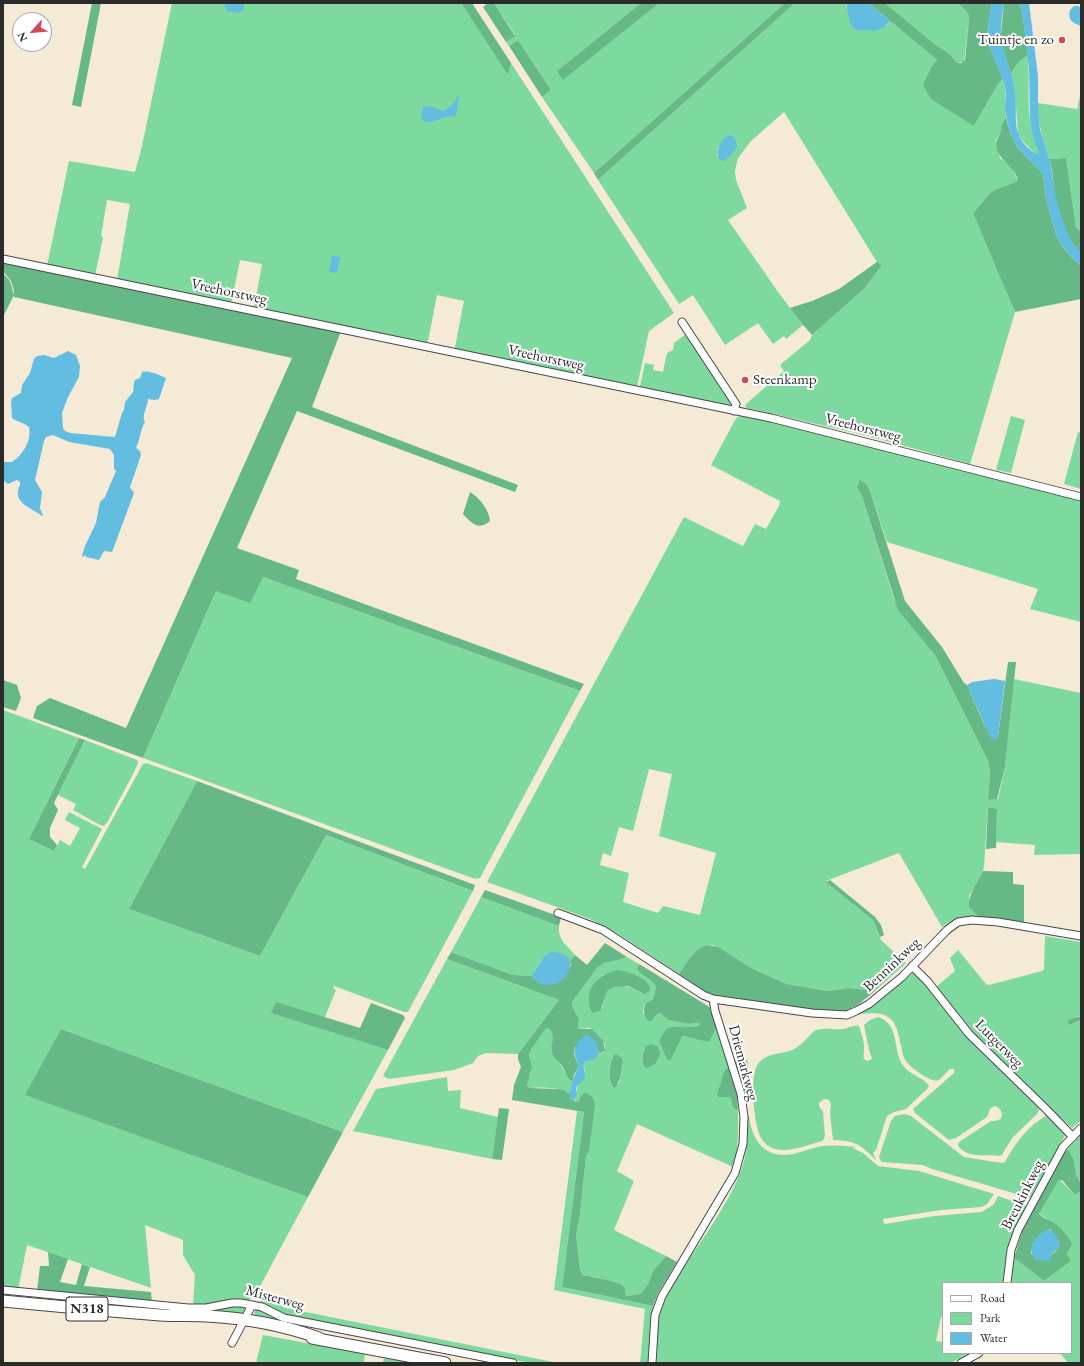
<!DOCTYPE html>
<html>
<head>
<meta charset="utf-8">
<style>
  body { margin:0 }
  #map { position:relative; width:1084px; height:1366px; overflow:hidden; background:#f4ead6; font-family:"EB Garamond",serif }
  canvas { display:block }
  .frame { position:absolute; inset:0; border:4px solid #2b2b2b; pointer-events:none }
  .legend { position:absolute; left:942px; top:1282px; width:130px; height:72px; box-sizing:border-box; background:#fff; border:1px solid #aaa; margin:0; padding:5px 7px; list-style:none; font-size:12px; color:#2b2b2b }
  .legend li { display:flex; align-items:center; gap:8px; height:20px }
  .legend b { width:20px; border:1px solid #aaa }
  .north { position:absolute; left:12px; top:12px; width:40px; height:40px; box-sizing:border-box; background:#fff; border:1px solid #aaa; border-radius:50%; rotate:243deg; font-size:11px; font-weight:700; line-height:16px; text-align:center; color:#2b2b2b }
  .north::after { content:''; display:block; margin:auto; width:14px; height:18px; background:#d1495b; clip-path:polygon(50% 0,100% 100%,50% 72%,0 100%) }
</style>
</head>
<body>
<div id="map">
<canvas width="1084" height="1366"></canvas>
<div class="frame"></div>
<ul class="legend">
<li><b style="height:5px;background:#fff"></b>Road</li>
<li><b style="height:11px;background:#7ed99f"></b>Park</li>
<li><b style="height:11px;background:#62bde0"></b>Water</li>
</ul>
<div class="north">N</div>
</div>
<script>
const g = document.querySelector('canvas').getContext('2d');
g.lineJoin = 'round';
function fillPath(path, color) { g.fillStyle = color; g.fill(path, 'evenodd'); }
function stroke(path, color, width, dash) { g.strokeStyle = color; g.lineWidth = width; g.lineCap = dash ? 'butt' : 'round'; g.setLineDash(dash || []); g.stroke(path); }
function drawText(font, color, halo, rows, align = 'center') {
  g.font = font + ' "EB Garamond",serif'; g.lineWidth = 4; g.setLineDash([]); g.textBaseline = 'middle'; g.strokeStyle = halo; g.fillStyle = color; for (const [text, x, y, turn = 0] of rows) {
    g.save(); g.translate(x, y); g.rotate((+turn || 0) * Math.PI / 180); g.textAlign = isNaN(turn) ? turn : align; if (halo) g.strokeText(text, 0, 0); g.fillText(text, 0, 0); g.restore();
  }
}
fillPath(new Path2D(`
  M172 3H461L508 74 511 63 674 313 649 331 637 387 635 388 455 350V347L464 301 437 295 428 341 425 344 254 308 262 264 240 260 231 304 117 280 130 204 107 200 101 236 103 237 95 276 47 266 69 161 135 172 142 146Z
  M494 3H641L557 71 659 3H785L594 173 542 97 551 90 518 40 509 46 506 42 515 35Z
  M795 3H846V7L887 25 889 21 894 24 937 60 935 64 970 123 974 126 998 84 1003 79C1007 91 1005 104 1006 117L1003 121 1001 132 996 140 1000 158 1010 165 1018 180 1016 182 994 190 989 194 974 212 1015 312 970 464 872 437 757 410 746 408 745 405 784 371 780 365 810 340 812 335 864 289 882 265 877 262 784 112 751 141 738 158 735 171 736 180 747 208 728 220 778 292 803 325 786 339 784 336 773 344 758 323 725 345 693 295 679 304 598 180ZM738 143 737 148 717 156V152L718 148Z
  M885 3H958L968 13 969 19 964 62H956L950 54 936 45Z
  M1028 56C1030 81 1026 107 1032 131 1033 139 1039 148 1038 155H1036L1021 139 1018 134 1015 94 1011 74C1014 67 1021 58 1028 56Z
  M1081 92V232L1076 227 1066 158 1049 159C1043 140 1037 122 1038 103L1077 109Z
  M686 334 732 403 729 406 641 389 640 386 645 363 654 365 653 370 663 372 667 353 673 350 674 343Z
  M739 416 749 417 801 429 1081 500V622L1030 609 1038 589 887 542 870 491 857 488 862 496 894 599 935 655 988 761 990 771 988 800 998 799 1005 767 1014 679 1081 693V854L1034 855 1035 845 996 842 997 809 988 807 984 867 980 879 969 896 972 910 980 918C965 916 954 918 942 927L899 853 826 881 873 920 881 940 906 963 875 991 849 988 828 991 787 984 751 968 713 945C697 944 687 963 679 974L618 934 590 919 487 882 684 517 743 546 755 524 766 529 779 506 780 501 711 465 735 420ZM649 769 672 774 659 836 716 853 700 915 663 906 658 913 623 902 629 873 600 865 603 853 611 856 619 827 633 831Z
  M1011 416 1025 420 1011 473 996 470Z
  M1078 432 1081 433V489L1064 484Z
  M263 577 580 691 480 878 475 879 143 758 216 591Z
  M3 710 79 738 29 839 54 851 60 840 70 846 80 828 65 820 69 812 102 829 82 867 85 869 143 764 146 763 197 781 129 909 260 956 326 835 473 891 408 1012H404L334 986 333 988 336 990 325 1017 272 1013 388 1050 343 1132 61 1029 26 1095 308 1197 258 1290 249 1300C231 1301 212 1305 193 1306L195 1275 183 1255V1240L145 1225 151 1288 27 1245 18 1290 3 1288Z
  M85 740 137 760 138 763 134 772 108 821 105 825 102 826 73 810 76 804 58 795Z
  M481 897 559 926C558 940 566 944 575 955L570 961 567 957 544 956 532 976 513 975 451 952Z
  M1045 936 1081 942V1016H1078L1072 1024 1081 1020V1121L1072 1128 1043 1102 981 1041 963 1021 936 987 955 971 950 958 958 950 986 984 989 985 1042 971 1044 969Z
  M627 957 639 964 637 969C642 977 652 978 656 987L653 999C646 1002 643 1005 643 1013L652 1021 657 1014 660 1013 668 1020 689 1024 698 1023 700 1024 659 1041 667 1060 672 1058 682 1037 687 1036 708 1042 710 1041 717 1026 730 1068 718 1097H729L731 1099 733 1108 738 1111C738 1131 739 1149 733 1167L637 1124 617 1171 634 1181 614 1230 666 1256 653 1271 648 1284 642 1292 640 1294 627 1296 625 1288 600 1278 583 1275 580 1270 576 1235 580 1215 586 1157 595 1106 579 1101 576 1102 574 1100 577 1095C575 1086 581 1079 585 1071L583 1064 584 1062 592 1060 598 1054 604 1052C608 1041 598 1035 590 1028L579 1029 578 1026 579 1019 572 1006V1002L597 968 604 963 618 960ZM603 975 639 977 649 985 641 993C632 987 615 980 606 992 603 997 604 1005 601 1010L590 1006C588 993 592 983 603 975ZM614 1055 623 1061 619 1083 613 1087C607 1079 610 1064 614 1055Z
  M447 959 559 1000 518 1054 486 1053 478 1056 473 1063 454 1070 389 1079 383 1076Z
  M914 972 972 1041 1040 1108 1037 1114 1013 1137 1001 1156C987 1154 968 1159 958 1146L959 1142 991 1121H995L1001 1119C1003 1113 1001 1108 995 1106 988 1108 990 1112 987 1117L956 1138 949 1140 915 1113 913 1109 954 1073V1069H950C946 1072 942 1078 939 1080 931 1084 909 1066 905 1060 902 1054 902 1048 900 1042 896 1016 886 1011 861 1014Z
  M878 1017C899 1024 893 1046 901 1062 908 1076 923 1076 929 1086L927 1089 906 1109 894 1112 887 1116 876 1150 873 1153 876 1160C859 1144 857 1141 833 1140L830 1113 831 1104 829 1100 824 1099 819 1103V1106L823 1112 825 1136 824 1139 822 1141C807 1145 790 1153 775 1149 769 1147 764 1143 761 1138 754 1126 749 1075 758 1064 766 1052 783 1055 794 1049 802 1045 808 1037 814 1031 824 1027 833 1030 843 1029 849 1028 853 1025 859 1026 861 1033 865 1043 864 1049 864 1053 863 1055 864 1059L867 1061 872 1059 869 1050 864 1025 870 1020Z
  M546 1028H548C556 1035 552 1037 552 1045 552 1052 568 1079 573 1081L570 1094C558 1087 543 1087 529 1088 524 1082 530 1078 531 1071 531 1066 529 1060 529 1055 530 1045 540 1035 546 1028Z
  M447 1077 448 1091 461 1090 460 1108 498 1117 492 1159 353 1131 376 1089Z
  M577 1111 584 1112 562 1287 653 1306 649 1363H640L645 1309 554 1290Z
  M904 1114 911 1116 920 1123 964 1157 1002 1163 1005 1162C1015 1143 1028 1126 1047 1115L1064 1130 1066 1134 1030 1198 932 1169 923 1165 882 1162 880 1160 879 1157 891 1121 895 1116Z
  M747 1116H749C752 1142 766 1159 793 1154 803 1152 813 1147 823 1146 834 1145 846 1146 857 1147L852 1148 863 1153 878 1166 919 1171 994 1194 987 1204 982 1207 941 1210 883 1219 884 1224 934 1216 981 1212 990 1207 994 1204 998 1196 1026 1206 1011 1238 1007 1251 1004 1283H943V1317H941L936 1341 943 1342V1353H969L951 1363H657C657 1343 655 1321 663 1303 670 1286 681 1271 691 1256 709 1230 736 1191 744 1161 748 1146 747 1131 747 1116Z
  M1081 1135V1184L1076 1174 1074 1160 1068 1149Z
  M1060 1180 1074 1194H1076L1081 1191V1363H1068L1060 1353H1071V1283H1011L1014 1258 1044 1281 1071 1261 1067 1253 1071 1242 1064 1231 1053 1222 1039 1214 1056 1183Z
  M261 1294 274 1303 286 1308 558 1363H530L286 1316 262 1304 260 1300Z
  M233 1306H242L245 1309 244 1313 240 1315 202 1311 213 1310Z
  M256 1309 264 1311 287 1325 256 1316 254 1312Z
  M263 1335 365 1354 364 1363H256Z
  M384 1358 411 1363H383Z`), '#7ed99f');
fillPath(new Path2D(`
  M92 3H101L81 107 72 105Z
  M461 3H472L511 63 508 75Z
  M488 3H494L515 36 506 42 483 7Z
  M641 3H659L563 80 557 71Z
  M785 3H795L598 180 594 173Z
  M868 3H885L936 45 950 54 956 62 961 63 965 60 969 19 968 13 958 3H992L987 33 988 43 1003 79 998 84 974 126 931 99 923 85 931 68 937 60 894 24 889 21 888 19Z
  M1004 3H1019L1022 11 1028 56C1021 58 1014 67 1011 74L1002 45 1001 34Z
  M518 40 551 90 542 97 509 46Z
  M1006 117 1009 130 1017 147 1043 174 1046 199 1056 234 1061 244 1070 256 1081 266V299L1015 312 974 215V212L989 194 994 190 1016 182 1018 180C1014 164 992 157 997 140 998 137 1000 134 1001 131 1002 125 1002 122 1006 117Z
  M1066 158 1076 227 1081 232V253C1068 242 1058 213 1055 196 1053 184 1053 170 1049 159Z
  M3 261 341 331 312 407 518 485 515 492 297 411 237 548 299 570 296 579 584 684 580 691 263 577 250 603 216 591 143 758 33 718 37 706 50 698 126 728 292 358 14 297V291L11 281 3 271Z
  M877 262 882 265 864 289 812 335 803 325 790 308 812 301 839 289Z
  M3 273 10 281 14 295 3 317Z
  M860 480 866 484 870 491 905 601 942 647 964 683 967 685 983 722 992 739 998 736 1008 662H1016L1005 767 997 799 988 800 990 771 988 761 935 655 898 610 862 496 857 488Z
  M470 492C480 498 489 510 490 521 479 531 471 523 463 514Z
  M3 680 17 685 21 698 16 711 3 707Z
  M79 738 85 740 54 803 58 810 50 828V837L57 845 54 851 29 839Z
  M197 781 475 885 473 891 326 835 260 956 129 909Z
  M988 807 997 809 996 848 986 849Z
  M983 871 1013 872V884L1024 885V922L980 918 969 907C968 893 978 883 983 871Z
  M830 880 875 917 881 925 884 935 880 937 873 920 826 882Z
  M485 890 561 917 559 926 481 897Z
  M605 943 627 957 618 960 604 963 597 968 572 1002V1006L579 1019 578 1026 579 1029H592L603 1040 605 1051 598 1054 599 1051 575 1047 574 1054 579 1066 574 1075 573 1081C570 1080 570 1080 568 1078 566 1074 565 1070 562 1066 559 1061 552 1058 552 1051 550 1042 557 1035 548 1028H546L531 1049 529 1055 532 1067 527 1085 529 1088 558 1089 563 1090 570 1094V1098L576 1102 579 1101C581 1096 582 1093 587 1093L593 1098 595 1106 589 1150 586 1157 580 1215 576 1235 580 1270 583 1275C592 1277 618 1281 624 1287 626 1289 625 1293 627 1296L640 1294 642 1292 648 1284 653 1271 666 1256 677 1262 658 1293 653 1306 562 1287 584 1112 512 1100 514 1085 521 1067 518 1059V1054L559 1000 447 959 451 952 513 975 532 976 534 979 571 966 570 961 575 955 587 965Z
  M708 945 718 947 751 968 787 984 828 991 849 988 875 991 860 1003 843 1013 831 1012 716 995 704 991 679 974C687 963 694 948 708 945Z
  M639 964 708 1006 711 1009 717 1026 710 1041 708 1042 684 1036 682 1037 672 1058 670 1060H667L659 1041 666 1029C678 1024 690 1031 700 1024L698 1023 689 1024 668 1020 660 1013 657 1014 652 1021H648C644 1014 642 1011 646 1003L653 999 656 987C652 978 642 977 637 969Z
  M617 970C626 971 652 978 650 991L644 994 628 986 614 987 608 990 606 993 601 1010 593 1013C590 1010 589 1006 589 1001 588 984 601 974 617 970Z
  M276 1002 360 1028 371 1003 403 1015 405 1018 388 1050 271 1013Z
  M1081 1016V1020L1069 1025 1068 1020Z
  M61 1029 343 1132 308 1197 25 1095Z
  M652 1044 658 1047 660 1055 655 1064 647 1068 645 1067C641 1061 643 1053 646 1046Z
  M616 1054 622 1058 623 1061 620 1078 616 1087H613C607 1078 610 1064 614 1055Z
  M746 1060 748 1062V1097L746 1101 734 1061Z
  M730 1068 737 1096 738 1111 733 1108 731 1099 729 1097H718L717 1095 724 1072 726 1069Z
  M499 1108 509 1109 502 1160 492 1159Z
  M1068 1149 1074 1160 1076 1174 1081 1184V1191L1076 1194H1074L1062 1180 1058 1181 1039 1214C1043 1218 1048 1219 1053 1222 1061 1227 1069 1236 1072 1244L1067 1253 1071 1261 1044 1281 1014 1258 1022 1232 1061 1157ZM1050 1229C1054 1234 1062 1242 1058 1248 1057 1251 1053 1253 1051 1256L1031 1254 1033 1243Z
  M48 1252 68 1259 60 1282 76 1285 82 1264 90 1267 84 1286 151 1292 152 1303 37 1291 40 1266H49Z`), '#66b986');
fillPath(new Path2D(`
  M225 3H244L243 10 239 13 227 11 225 6Z
  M846 3H868L888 19 889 21C882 34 869 30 856 30L850 23Z
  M992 3H1004C1002 17 999 32 1003 46 1007 62 1013 76 1015 93 1017 106 1014 120 1018 133 1020 141 1031 152 1038 155V151L1033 137 1030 120 1029 68 1022 11 1019 3H1029L1038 76V108L1040 130 1050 162 1056 198 1066 230 1072 242 1081 253V266L1070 256 1061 244 1056 234 1046 199 1043 174 1017 147 1009 130 1005 109 1006 94 1004 82 988 43 987 33Z
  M1074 6H1078L1081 8V26C1073 23 1067 20 1070 10Z
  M459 93V96L456 116C452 117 449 116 446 117 441 118 435 122 430 122 419 123 420 112 425 106L433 107 443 111C451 108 456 101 459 93Z
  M729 135 734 137 738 146 726 160 723 161 719 159 717 152 723 139Z
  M332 256 340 257 337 273 329 272Z
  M68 351 76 355 80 366 79 377 68 397 62 413 63 428 65 431 70 433 115 437 122 413 124 410 125 402 133 392 134 383 135 380 140 378 142 372C150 370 159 375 166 378L159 399 155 400 148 399C148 407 141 415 145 422 140 430 140 440 136 448L140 451 141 455 130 487 134 493 112 552 104 551 99 560 86 557 85 555 83 557 82 556 85 546 96 523 100 502 105 497 116 471 114 469V455L110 449 69 442 53 435 46 437 44 441 35 480 42 492 40 508 43 516H42C31 507 11 503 20 485V482L17 480 8 484 3 480V462H12C23 455 32 440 29 427 25 423 17 422 12 418L11 402 12 398 21 393 22 385 30 373 34 359 37 356 44 355 54 358Z
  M994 679 1005 681 998 736 996 739H992L989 735 967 685 972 682Z
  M552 952C587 953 566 992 541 984 537 982 534 980 532 976L544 956Z
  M587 1035C596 1038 605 1053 593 1060 590 1061 587 1061 584 1062 582 1075 591 1076 577 1086L576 1089 577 1095 574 1100 570 1098C569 1089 575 1074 579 1066 576 1055 571 1053 579 1041 582 1038 583 1036 587 1035Z
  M1048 1229C1054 1231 1059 1239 1060 1246 1057 1251 1051 1252 1051 1259L1048 1261 1036 1260C1025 1249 1037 1233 1048 1229Z`), '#62bde0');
const street = new Path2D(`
  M3 259 771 418 1081 497
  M682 322 736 404 734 411
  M558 913 603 930 703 995 713 999 812 1013 847 1015 856 1011 869 1004 902 977 947 930 958 922 972 920 998 922 1081 936
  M912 966 928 982 969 1034 1045 1108 1073 1137
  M1007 1283 1011 1250 1018 1230 1063 1147 1081 1128
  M3 1290 188 1308H206L232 1303H241L262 1307 284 1318 513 1363
  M232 1343 252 1305
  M652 1363 655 1315 662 1296 735 1173 743 1144 744 1117 741 1094 715 1011 713 999
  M961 1363 979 1353`);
const primary = new Path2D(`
  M3 1301C55 1306 108 1311 160 1315 176 1316 191 1315 206 1316 244 1318 283 1325 319 1338
  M312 1338 445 1363`);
stroke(street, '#494845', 9);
stroke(primary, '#494845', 13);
stroke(street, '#fff', 7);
stroke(primary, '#fff', 11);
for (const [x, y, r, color] of [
  [1062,40,4,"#d1495b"],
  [745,380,4,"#d1495b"]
]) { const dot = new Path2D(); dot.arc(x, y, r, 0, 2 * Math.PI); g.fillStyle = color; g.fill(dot); stroke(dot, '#fff', 1.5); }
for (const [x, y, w] of [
  [87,1309,42]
]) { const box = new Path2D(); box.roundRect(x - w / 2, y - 12, w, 24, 3); g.fillStyle = '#fff'; g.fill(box); stroke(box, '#2b2b2b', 1); }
drawText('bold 14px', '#2b2b2b', null, [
  ["N318",87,1309]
]);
drawText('15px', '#2b2b2b', '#fff', [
  ["Tuintje en zo",1054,40],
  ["Steenkamp",753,380,"left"]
], 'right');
drawText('15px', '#2b2b2b', '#fff', [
  ["Vreehorstweg",229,292,12],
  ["Vreehorstweg",546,358,12],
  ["Vreehorstweg",863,428,14],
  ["Benninkweg",892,965,-43],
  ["Lutgerweg",999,1044,45],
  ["Driemarkweg",743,1063,75],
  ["Breukinkweg",1023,1195,-63],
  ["Misterweg",275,1298,15]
]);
</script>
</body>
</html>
